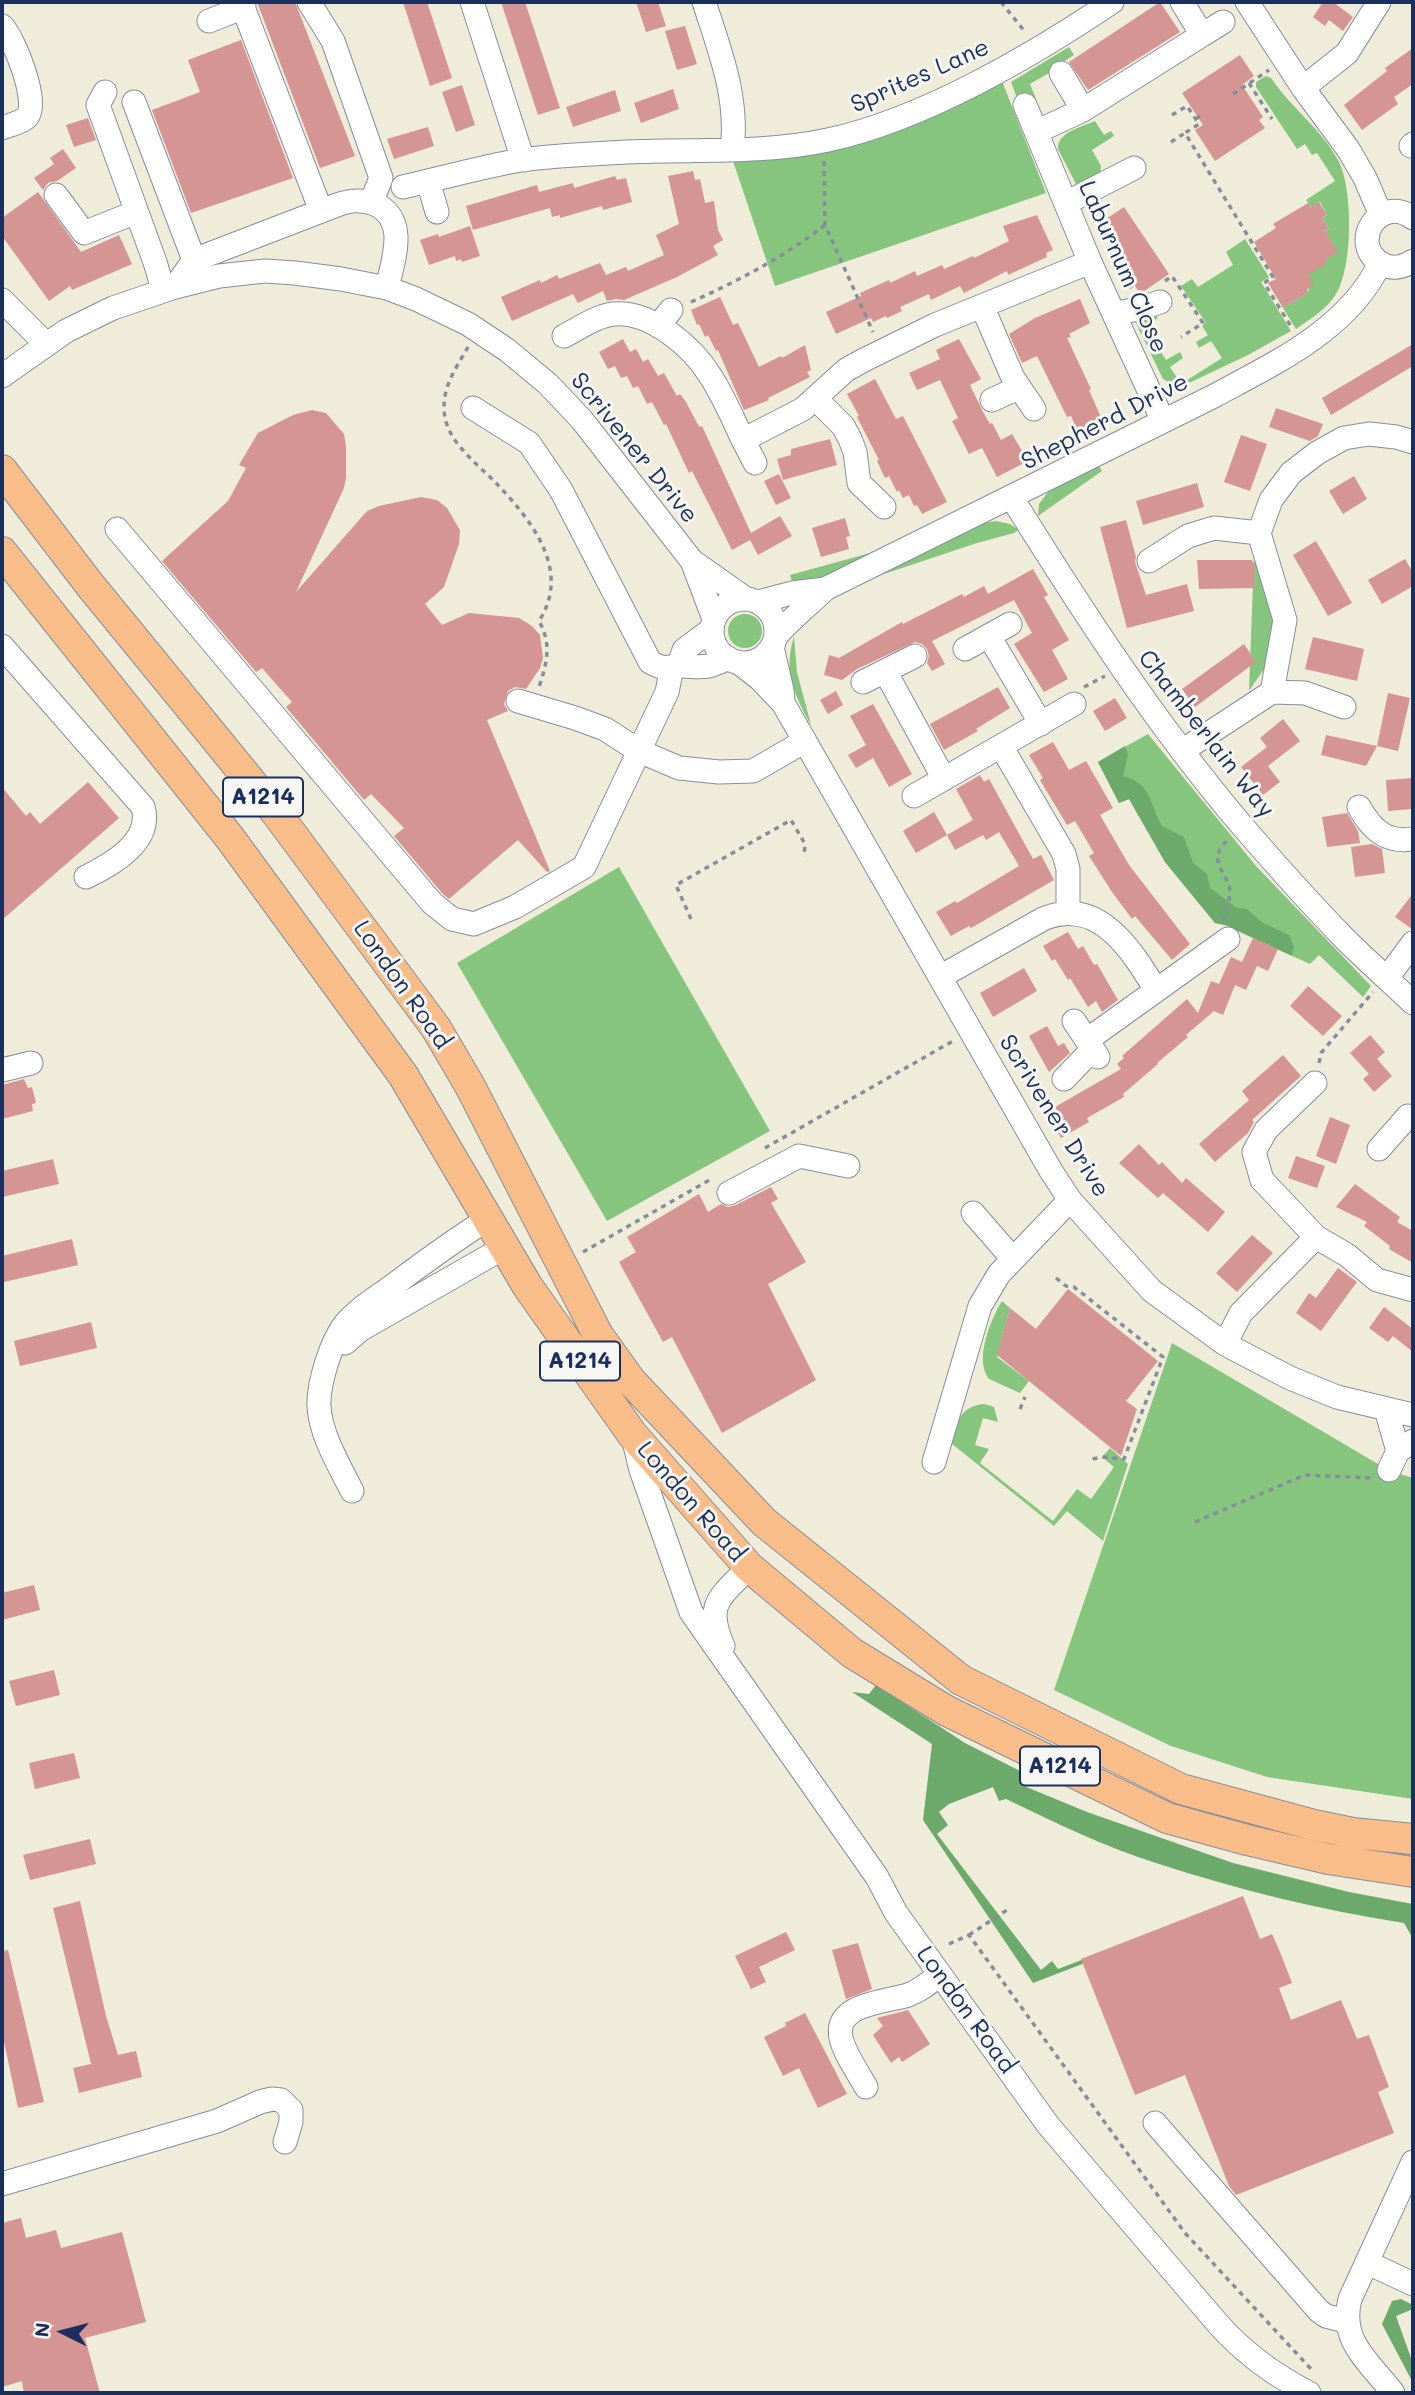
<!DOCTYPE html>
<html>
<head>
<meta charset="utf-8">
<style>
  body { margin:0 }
  #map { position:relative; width:1415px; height:2395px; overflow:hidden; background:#f0ecda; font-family:Mali,sans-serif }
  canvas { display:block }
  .frame { position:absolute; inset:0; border:4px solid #1b2f5e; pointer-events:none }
  .north { position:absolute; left:28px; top:2297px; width:70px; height:70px; -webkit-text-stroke:5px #f6f6f2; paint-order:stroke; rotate:276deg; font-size:19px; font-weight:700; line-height:28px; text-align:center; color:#1b2f5e }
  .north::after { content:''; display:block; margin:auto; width:24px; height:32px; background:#1b2f5e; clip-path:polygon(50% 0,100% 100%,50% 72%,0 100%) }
</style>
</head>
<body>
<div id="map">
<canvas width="1415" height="2395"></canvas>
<div class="frame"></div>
<div class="north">N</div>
</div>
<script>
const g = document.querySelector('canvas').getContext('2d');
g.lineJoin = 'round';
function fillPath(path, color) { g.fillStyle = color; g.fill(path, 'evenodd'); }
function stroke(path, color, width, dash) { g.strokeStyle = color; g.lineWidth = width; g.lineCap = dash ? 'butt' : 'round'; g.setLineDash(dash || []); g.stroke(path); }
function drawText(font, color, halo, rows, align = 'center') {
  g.font = font + ' Mali,sans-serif'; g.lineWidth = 6; g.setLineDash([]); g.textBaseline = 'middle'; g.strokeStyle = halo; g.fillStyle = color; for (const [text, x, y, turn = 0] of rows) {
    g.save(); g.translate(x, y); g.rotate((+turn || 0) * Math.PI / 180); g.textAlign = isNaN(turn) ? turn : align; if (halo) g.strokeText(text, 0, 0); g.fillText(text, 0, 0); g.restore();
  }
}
fillPath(new Path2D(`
  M1069 47 1074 55 1060 64 1061 66 1030 84 1036 99 1020 106 1011 82Z
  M1266 76 1271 78C1291 108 1322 129 1339 162 1353 190 1353 267 1336 294 1327 309 1310 319 1296 329L1283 308 1309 292 1306 271 1337 252 1325 231 1329 229 1322 218 1327 215 1320 202 1311 207 1306 200 1335 181 1317 153 1312 155 1305 144 1297 149 1256 87V82Z
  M1002 81 1046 193 775 286 732 158Z
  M1095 121 1104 135 1111 131 1114 136 1092 150 1101 166 1100 175 1077 186 1058 149C1057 132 1082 127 1095 121Z
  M1245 239 1269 277 1261 282 1291 331 1248 355 1191 382 1174 385 1163 379 1133 317 1155 315 1158 318 1145 326 1166 360 1180 352 1183 358 1170 367 1181 384 1222 358 1211 341 1199 348 1196 342 1208 335 1202 326 1206 323 1181 286 1192 279 1198 287 1233 265 1226 252Z
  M1099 466 1102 471 1038 516 1039 504 1048 492Z
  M996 521 1010 524 1019 530 1014 533 977 543 881 575 984 523Z
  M870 553 871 556 810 582 793 584 790 575Z
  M1254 554 1279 617 1272 657 1249 691Z
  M728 631a17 17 0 1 1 34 0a17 17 0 1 1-34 0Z
  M794 637 797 672 811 725C794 695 783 670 794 637Z
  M1148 734 1256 866 1371 986 1363 997 1319 955 1310 964 1225 925 1215 923 1165 862 1129 799 1119 803 1098 762Z
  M619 867 770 1131 607 1221 457 963Z
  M1002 1301 1010 1308 997 1357 1029 1381 1020 1393 989 1379C974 1361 990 1320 1002 1301Z
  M1172 1343 1390 1471 1413 1478V1799L1267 1777 1171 1746 1054 1690Z
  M984 1404 994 1407 998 1422 983 1418 975 1445 989 1449 980 1463 1053 1521 1077 1489 1091 1499 1114 1467 1102 1457 1110 1448 1128 1464 1103 1541 1067 1511 1054 1526 951 1443C956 1423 960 1406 984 1404Z`), '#86c57d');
fillPath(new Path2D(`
  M1125 746 1128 755 1123 776C1154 785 1148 803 1162 826L1184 837 1193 863 1207 874 1210 888 1237 908 1247 909 1263 923 1289 935 1294 946 1292 956 1225 925 1215 923 1165 862 1129 799 1119 803 1098 762Z
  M876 1685 965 1743 1026 1774 1027 1775 1024 1786 1087 1812 1233 1863 1349 1892 1413 1904V1939L1404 1923C1321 1910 1239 1890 1159 1864 1107 1848 1056 1823 1006 1799L999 1801 993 1787 949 1804 939 1812 948 1825 937 1834 1041 1970 1052 1961 1058 1969 1100 1953 1098 1958 1033 1983 923 1820 932 1744 852 1692 869 1694Z
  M1401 2299 1413 2305V2309L1396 2316 1411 2358H1413V2383L1382 2324 1392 2301Z`), '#6caa6c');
fillPath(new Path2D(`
  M257 2H295L355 156 320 168Z
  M403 2H427L452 78 430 86Z
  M501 2H525L560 108 538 115Z
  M636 2H658L666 26 646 32Z
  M1160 2 1180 32 1088 90 1069 62Z
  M1323 2H1333L1353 17 1343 31 1329 20 1325 26 1313 17Z
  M685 26 697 64 677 70 665 31Z
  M241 40 293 178 191 213 152 110 200 92 188 60Z
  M1413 48V84L1394 97 1398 104 1362 130 1344 105 1387 71 1385 68Z
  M1240 55 1254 76 1242 85 1263 117 1259 120 1265 128 1215 161 1195 130 1203 125 1182 93Z
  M462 85 475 125 456 132 442 92Z
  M673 89 679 109 641 123 634 103Z
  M615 90 621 111 573 127 566 107Z
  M88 118 96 140 74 147 66 125Z
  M428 127 434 146 394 159 387 139Z
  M63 149 76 168 57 181 48 183 43 190 34 178 54 164 50 158Z
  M693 171 695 180 700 179 705 203 714 201 718 230 723 240 713 246 718 255 677 277 624 300 616 299 607 301 603 291 578 303 573 294 512 321 501 297 540 280 541 283 557 275 559 279 600 263 606 275 626 267 628 271 664 255 656 235 679 224 668 176Z
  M615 176 617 180 626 178 632 202 603 210 602 206 560 218V215L552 217 550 208 473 230 466 206 537 185 539 192 573 183 574 188Z
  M38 192 81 252 119 235 132 264 72 290 70 286 49 301 2 236V218Z
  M1319 202 1327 215 1322 218 1329 229 1325 231 1338 252 1325 260 1327 263 1308 275 1314 284 1307 289 1309 292 1283 308 1268 283 1276 279 1254 242 1276 228 1273 224 1308 203 1311 207Z
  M1124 207 1169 274 1140 294 1097 225Z
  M1037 215 1053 250 1046 253 1047 257 1008 275 1007 271 964 293 960 286 931 300 929 294 900 307 902 311 887 318 886 316 873 322 871 318 836 334 826 312 861 296 860 293 889 280 890 283 915 271 917 276 942 265 944 269 973 256 974 258 1009 241 1003 226Z
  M470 226 480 256 462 262 461 259 456 261 455 256 429 265 420 240 438 234 439 237Z
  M720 297 733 325 738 323 759 367 781 356 782 358 805 345 811 370 807 372 810 377 768 398 769 400 744 410 718 350 716 351 708 335 705 337 699 324 697 325 691 310Z
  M1080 299 1090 323 1069 334 1071 337 1067 338 1091 389 1089 390 1103 422 1079 434 1071 416 1067 417 1037 356 1022 363 1009 334 1035 318Z
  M623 339 630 352 636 349 643 362 648 359 658 376 664 373 677 396 680 394 686 402 697 423 700 427 702 426 751 533 780 516 792 536 758 555 750 540 732 550 692 471 689 473 666 424 664 425 652 402 647 404 638 386 633 388 627 376 621 378 615 366 608 369 599 352Z
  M959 339 981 379 970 385 983 412 990 424 992 423 1001 440 1012 434 1028 461 997 477 982 448 969 454 952 421 958 418 940 380 917 390 909 373 940 359 936 350Z
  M1413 344V366L1331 415 1322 398Z
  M875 379 896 419 903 416 947 502 922 514 917 505 914 506 909 495 903 498 899 490 897 492 889 476 885 478 877 461 879 460 857 417 859 416 847 394Z
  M1276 408 1323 424 1318 436 1310 441 1269 427Z
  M312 410 326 413 344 434 346 446V478L344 488 296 592 367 511 379 506 421 497 437 500 447 508 460 530 459 544 444 587 425 604 442 625 469 613 519 618 532 626 540 635 543 658 540 668 526 689 515 687 508 691 504 704 508 711 487 720 550 871 547 872 518 840 449 899 442 893 394 836 404 828 371 794 364 800 286 707 292 702 262 668 256 672 162 561 228 501 246 468 239 465 258 433 293 415Z
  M1241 435 1267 444 1250 491 1224 482Z
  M830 439 837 465 783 480 777 459 791 455V449Z
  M779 474 791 498 776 505 764 481Z
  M1354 476 1367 499 1343 514 1329 491Z
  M1197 483 1204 507 1143 525 1136 501Z
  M845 518 850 536 846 537 849 549 821 557 812 528Z
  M1126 520 1136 557 1135 562 1146 595 1187 584 1194 611 1127 628 1100 527Z
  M1316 541 1352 603 1328 616 1293 555Z
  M1405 559 1413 573V586L1382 604 1368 580Z
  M1197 560H1252L1255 567 1254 588 1199 589Z
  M1033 569 1048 595 1044 597 1069 640 1052 650 1068 679 1044 692 1014 644 1032 633 1014 600 932 641 945 664 932 671 927 663 929 656 927 649 922 644 915 642 857 669 842 680 824 675 829 655 839 658 902 622 903 624 962 594 964 597 984 586 988 594Z
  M1313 637 1364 649 1357 681 1305 669Z
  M1244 644 1256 662 1195 707 1182 689Z
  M998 687 1010 708 976 729 978 731 944 750 930 724Z
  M836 691 843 705 828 714 820 700Z
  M1388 693 1410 698 1398 751 1377 746Z
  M1115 698 1127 718 1105 731 1093 711Z
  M873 704 912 774 889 787 873 758 856 768 848 755 866 745 850 716Z
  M1283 719 1300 741 1268 766 1280 782 1263 795 1241 767 1267 747 1260 738Z
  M1326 735 1377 746 1366 766 1321 755Z
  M1053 742 1069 770 1086 761 1113 808 1100 815 1129 865 1190 944 1172 960 1135 916 1132 919 1112 892 1089 856 1094 853 1075 821 1067 825 1040 780 1043 778 1029 755Z
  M980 775 984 782 989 779 1033 859 1041 855 1054 880 971 928 969 926 951 936 936 912 955 901 957 903 1019 866 999 832 986 840 983 835 955 850 947 835 973 820 956 789Z
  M1413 778V809L1388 811 1386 780Z
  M88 782 119 818 2 920V787L26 816 30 812 40 824Z
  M934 812 947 835 916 853 903 831Z
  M1347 813 1358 831 1360 843 1327 847 1322 817Z
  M1372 844 1382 849 1385 873 1355 877 1351 847Z
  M1413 893V929H1412L1395 917Z
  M1068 932 1078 949 1083 946 1094 965 1097 964 1118 1000 1102 1012 1096 1001 1088 1007 1070 978 1068 980 1055 959 1052 961 1043 946Z
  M1253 938 1278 949 1268 971 1257 966 1246 990 1235 985 1223 1015 1214 1011 1186 1035 1188 1037 1157 1063 1158 1064 1123 1094 1124 1097 1087 1118 1089 1122 1061 1138 1048 1115 1057 1110 1055 1107 1121 1069 1117 1064 1124 1058 1122 1056 1187 999 1198 1013 1211 981 1219 984 1231 957 1242 962Z
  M1024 968 1037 991 993 1017 980 993Z
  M1308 986 1342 1016 1323 1036 1290 1006Z
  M1047 1026 1058 1046 1064 1043 1070 1053 1049 1072 1029 1036Z
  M1370 1035 1385 1052 1377 1059 1392 1076 1374 1092 1363 1079 1369 1074 1350 1053Z
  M1283 1055 1301 1076 1252 1120 1254 1122 1248 1133 1215 1162 1199 1144 1249 1100 1242 1091Z
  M24 1079 28 1088 32 1087 36 1103 32 1104 33 1111 2 1119V1085Z
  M1330 1117 1350 1125 1336 1164 1316 1156Z
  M1139 1144 1159 1165 1162 1162 1182 1183 1186 1178 1225 1212 1208 1232 1163 1193 1158 1198 1119 1163Z
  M1296 1156 1325 1166 1317 1188 1288 1178Z
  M53 1159 59 1184 2 1197V1171Z
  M1355 1184 1400 1217 1397 1222 1413 1231V1263L1389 1249 1390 1246 1364 1226 1367 1222 1336 1207Z
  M771 1187 778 1199 771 1203 806 1262 768 1284 816 1380 722 1433 672 1337 663 1342 619 1262 636 1252 627 1237 699 1194 708 1212 721 1204 728 1207 736 1205Z
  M1252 1235 1273 1253 1237 1292 1216 1273Z
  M72 1239 78 1265 4 1282 2 1256Z
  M1338 1268 1357 1282 1321 1331 1296 1313 1309 1293 1316 1298Z
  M1068 1289 1158 1361 1126 1401 1137 1409 1121 1456 997 1355 1010 1308 1036 1329Z
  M1384 1307 1413 1329V1352L1393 1336 1388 1342 1369 1328Z
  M91 1322 97 1348 20 1366 14 1341Z
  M34 1585 40 1610 2 1620V1593Z
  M54 1670 60 1695 16 1706 9 1681Z
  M74 1753 80 1778 35 1789 29 1763Z
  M90 1839 96 1864 30 1880 23 1855Z
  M1243 1896 1260 1939 1272 1934 1280 1952 1292 1983 1279 1988 1291 2020 1341 2000 1357 2039 1369 2035 1389 2087 1378 2092 1394 2133 1236 2195 1229 2186 1185 2075 1135 2095 1081 1959Z
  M80 1901 106 2016 118 2055 136 2051 142 2077 79 2093 73 2068 91 2064 53 1908Z
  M786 1932 795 1950 759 1967 766 1982 751 1989 735 1956Z
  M858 1943 872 1989 846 1999 832 1950Z
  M8 1950 44 2102 18 2108 2 2032V1951Z
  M908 2010 930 2044 902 2062 899 2057 891 2063 873 2035 883 2026 877 2018Z
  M805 2013 847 2094 818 2108 799 2068 783 2076 764 2037 786 2026 785 2023Z
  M21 2218 26 2238 56 2230 61 2248 122 2232 146 2322 85 2338 100 2393H24L22 2381 2 2387V2223Z`), '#d59593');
const minor = new Path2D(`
  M241 2 321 211
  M309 2 333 41 381 178 371 203
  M472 2 523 160
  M704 2C719 48 739 99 732 149
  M1247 2 1303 88 1348 149 1365 178 1381 215
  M209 21 244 7
  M2 26C14 38 40 103 27 117 21 123 9 125 2 128
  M1202 35 1223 22
  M1061 73 1083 110
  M1303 88 1347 53 1379 2
  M105 92 98 105 156 265 163 290
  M134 102 194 260
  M1025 105 1090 262 1163 421
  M1036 132 1083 110 1202 35 1182 2
  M1411 146 1413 144
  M428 181 437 212
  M403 187C442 178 481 167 521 160 556 155 592 154 627 152 693 149 763 154 828 140 922 120 1032 56 1112 2
  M56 195 84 233 136 212
  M1066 203 1134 168
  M1413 218C1378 193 1348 245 1382 264 1393 270 1403 267 1413 261
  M175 287 194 260 337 205C350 200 361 199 375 204 409 220 393 260 387 288
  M2 300 38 336 44 346
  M982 306 1013 378 1034 409
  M1114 314 1142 308 1160 302
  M658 326 671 310
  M564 336C580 328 596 316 614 314 651 311 693 347 711 377 724 397 733 419 743 440L803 409 846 370 862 361 935 325 1090 262
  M2 376 66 331 113 308 175 287 219 276 265 271 295 273 341 279 387 288 416 299 468 324 507 350 548 384 582 420 692 561 714 619
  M816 399 843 426 850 439 855 452 859 483 884 507
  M992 400 1018 388
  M473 408 529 443 561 490 650 662C668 672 667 665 683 666 706 667 706 669 728 658
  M743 440 755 463
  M1012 498C1083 612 1156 725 1244 828 1276 865 1309 902 1344 938 1366 960 1390 981 1413 1003
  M117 529 432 903 452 919 474 924 515 907 584 867 667 692 672 668
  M692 561 746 599
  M1149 561 1188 536 1214 528 1259 533
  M712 631a32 32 0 1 1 64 0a32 32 0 1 1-64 0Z
  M758 602 792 593 825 589 1214 396C1275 363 1349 329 1380 263
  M776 636C791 619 809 605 825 589
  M989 636 1041 724
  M2 646 143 807C153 841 113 864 86 877
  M772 647 782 690 783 703
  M965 649 1010 624
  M915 656 885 671 944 779
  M738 662 760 679 783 703 1051 1171 1070 1200 1152 1291 1225 1344 1290 1378 1337 1397 1413 1415
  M679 665 684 650 712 629
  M863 682 885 671
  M1272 692 1305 693 1344 707
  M518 701 575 718 605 729 639 751 679 768 719 772 753 771 805 741
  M1001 746 1064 854 1068 869V913
  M1182 751 1272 692 1285 620 1259 533 1271 500 1291 473 1317 453 1344 438 1369 434 1396 437 1413 442
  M914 796 1074 704
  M1359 807C1372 830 1386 843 1413 839
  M940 977 1043 919C1098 896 1131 949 1156 990
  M1387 978 1413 943
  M1074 1021 1098 1057
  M1087 1040 1228 939
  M2 1070 31 1063
  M1064 1079 1093 1049
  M1315 1083 1266 1130 1254 1152 1262 1180 1316 1237 1347 1255 1377 1280 1413 1290
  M1379 1149 1408 1116 1413 1117
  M729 1193 799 1156 848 1166
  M973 1213 1013 1259
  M345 1343 360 1330 505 1247
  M1225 1344 1241 1313 1316 1237
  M1386 1409 1398 1451 1413 1441
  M633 1437 641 1470 691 1612 877 1877 896 1913 1048 2125 1219 2325C1245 2354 1274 2375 1309 2393
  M934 1462 980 1306 999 1274 1070 1200
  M1389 1470 1398 1451
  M352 1491C340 1467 320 1434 319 1406 318 1384 331 1342 345 1324 356 1310 376 1298 391 1287 423 1263 454 1240 488 1219
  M723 1646C704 1603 721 1597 749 1567
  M866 2087C858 2072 845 2055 841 2038 834 2003 886 2002 908 1995 920 1991 930 1982 940 1974
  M1155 2123 1319 2311 1326 2316 1346 2321
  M2 2184 217 2121 260 2102 272 2099 281 2100 291 2110V2122L285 2142
  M1368 2263 1413 2284
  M1393 2393C1370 2362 1339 2342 1350 2299L1413 2162`);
const major = new Path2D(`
  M2 470 90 585 274 810 436 1028 470 1086 598 1335 631 1381 764 1522 961 1680 1181 1789 1314 1825 1353 1833 1413 1839
  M2 552 230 838 403 1075 528 1287 632 1434 749 1567 852 1653 947 1711 1167 1818 1247 1840 1328 1859 1413 1872`);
stroke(minor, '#868e9c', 25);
stroke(major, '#868e9c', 32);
stroke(new Path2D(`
  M1001 2 1026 33
  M1249 83 1272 119
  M1233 94 1269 70
  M1172 115 1187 106 1199 124 1185 133 1273 277 1264 283 1292 328
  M1196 119 1201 115
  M1171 142 1185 133
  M824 161 825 225 873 332
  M1120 270 1132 288
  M1165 281 1172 276 1203 323 1181 337
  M691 302C738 281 784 257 825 225
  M468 347C458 365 444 384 444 406 443 440 476 462 497 484 531 520 572 570 539 621 552 644 547 663 539 687
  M1084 687 1105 676
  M691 919 676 885 791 820 805 844 804 857
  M1223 920C1226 910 1232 896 1229 886 1222 867 1208 858 1228 840
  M1319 1063 1321 1053 1373 992
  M765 1148 953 1041
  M583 1252 713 1178
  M1056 1278 1066 1286 1074 1287 1163 1357 1124 1459 1102 1457 1088 1460
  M1020 1409 1025 1397
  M1195 1522 1305 1475 1371 1478
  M969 1935 1007 1910
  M949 1944 969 1935 1185 2233 1311 2369`), '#868e9c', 3.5, [5, 5]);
stroke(minor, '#fff', 23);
stroke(major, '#f8bd89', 30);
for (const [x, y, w] of [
  [263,797,80],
  [580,1361,80],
  [1060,1766,80]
]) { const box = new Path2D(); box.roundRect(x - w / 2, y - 19.5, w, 39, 5); g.fillStyle = '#f6f6f2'; g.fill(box); stroke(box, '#1b2f5e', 2); }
drawText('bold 23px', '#1b2f5e', null, [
  ["A1214",263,797],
  ["A1214",580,1361],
  ["A1214",1060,1766]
]);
drawText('24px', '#1b2f5e', '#f6f6f2', [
  ["Sprites Lane",920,76,-24],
  ["Laburnum Close",1123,267,66],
  ["Shepherd Drive",1105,422,-27],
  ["Scrivener Drive",634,448,51],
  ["Chamberlain Way",1206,734,52],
  ["London Road",402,985,55],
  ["Scrivener Drive",1054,1116,58],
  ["London Road",691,1502,49],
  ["London Road",966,2010,54]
]);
</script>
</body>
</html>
